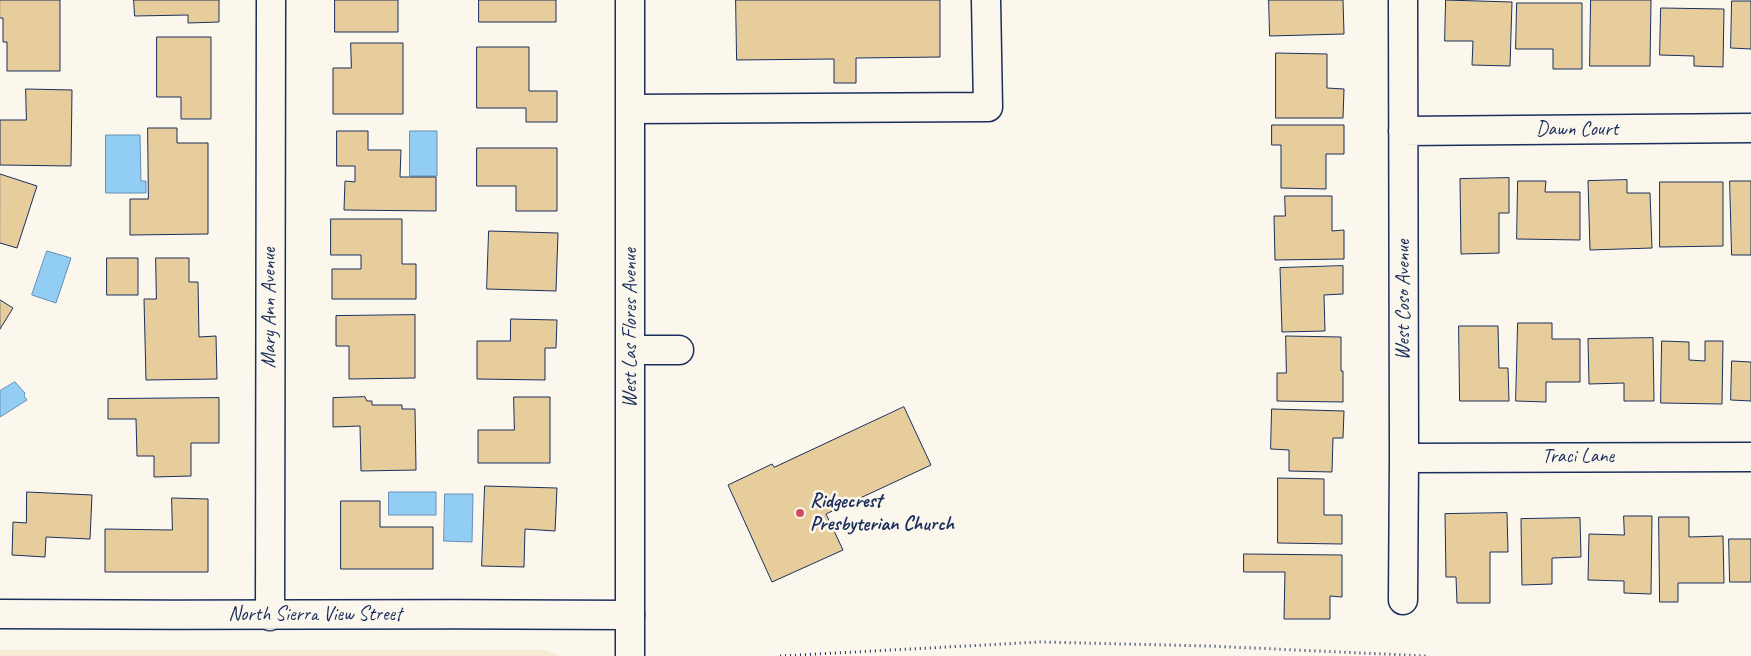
<!DOCTYPE html>
<html>
<head>
<meta charset="utf-8">
<style>
  body { margin:0 }
  canvas { display:block; background:#fbf7ec }
</style>
</head>
<body>
<canvas width="1751" height="656"></canvas>
<script>
const g = document.querySelector('canvas').getContext('2d');
g.lineJoin = 'round';
function fillPath(path, color) { g.fillStyle = color; g.fill(path, 'evenodd'); }
function stroke(path, color, width, dash) { g.strokeStyle = color; g.lineWidth = width; g.lineCap = dash ? 'butt' : 'round'; g.setLineDash(dash || []); g.stroke(path); }
function drawText(font, color, halo, rows, align = 'center') {
  g.font = font + ' Caveat,sans-serif'; g.lineWidth = 5; g.setLineDash([]); g.textBaseline = 'middle'; g.strokeStyle = halo; g.fillStyle = color; for (const [text, x, y, turn = 0] of rows) {
    g.save(); g.translate(x, y); g.rotate((+turn || 0) * Math.PI / 180); g.textAlign = isNaN(turn) ? turn : align; if (halo) g.strokeText(text, 0, 0); g.fillText(text, 0, 0); g.restore();
  }
}
fillPath(new Path2D(`
  M0 650H545L561 656H0Z`), '#f5ead4');
const water = new Path2D(`
  M410 131H437V176H410Z
  M106 135H140L141 181H146V193H106Z
  M47 251 71 258 56 303 32 295Z
  M15 382 25 393 24 396 27 400 0 417V391Z
  M389 492H436V515H389Z
  M445 494H473L472 542 444 541Z`);
fillPath(water, '#92cef3');
stroke(water, '#628eb7', 1);
const building = new Path2D(`
  M0 0H60V71H7V42H3V18H0Z
  M134 0H219V22L188 23V15L135 16Z
  M335 0H398V32H335Z
  M479 0H556V22H479Z
  M736 0H940V57L856 58V83H834V59L737 60Z
  M1269 0H1343L1344 34 1270 36Z
  M1446 0 1512 2 1510 66 1472 65 1473 41H1445Z
  M1591 0H1651L1650 66H1590Z
  M1732 1H1751V49L1731 48Z
  M1517 3H1582V69H1553V49H1516Z
  M1661 8 1724 9 1723 67 1694 66V56L1660 55Z
  M157 37H211V119H181V97H157Z
  M351 43H403V114H333V68H351Z
  M477 47H529V91H557V122H526V108H477Z
  M1276 53 1327 54V88L1344 89 1343 118H1276Z
  M26 89 72 90 71 166 0 165V120H26Z
  M1272 125H1344V154H1326V189L1281 188V145H1272Z
  M148 128H177V143H208V234L130 235V199H148Z
  M337 131H368V150H401L400 177H436V211L344 210 345 181 355 182V166H337Z
  M477 148H557V211H516V186H477Z
  M0 174 37 186 17 248 0 243Z
  M1509 178V213H1499V253L1461 254 1460 179Z
  M1627 180V193H1650L1652 248 1590 250 1588 181Z
  M1518 181H1546L1545 192H1580V240L1517 239Z
  M1730 181H1751V255H1732Z
  M1660 182H1723V246L1660 247Z
  M1285 196H1332V231L1344 230V259L1275 260 1274 216H1285Z
  M331 219H402V264H416V299H332V269H361V255H331Z
  M489 231 558 233 556 291 487 289Z
  M107 258H138V295H107Z
  M156 258H189V282H198L199 337 216 336 217 379 146 380 144 299H156Z
  M1343 266V294L1324 295 1325 331 1282 332 1280 268Z
  M0 300 13 308 0 329Z
  M415 315V378L349 379V346H336V316Z
  M511 319 557 320 556 348H545V380L477 379V341H510Z
  M1518 323H1552V339H1580V382H1546V402L1516 401Z
  M1459 326H1498L1499 368H1508L1509 401H1460Z
  M1286 336 1341 337V371H1343V402L1277 401V373H1286Z
  M1653 338 1654 401H1624V383L1589 384 1588 339Z
  M1662 341 1689 342V360L1705 361V341H1723L1722 404 1661 403Z
  M1732 361 1751 362V401L1731 400Z
  M365 397 367 401H372V405H402V409H415L416 470 361 471 360 426 333 427V398Z
  M514 397H550V463H478V430H514Z
  M219 398V443H191V476L154 477V456H137L136 419H108V399Z
  M904 407 931 465 826 514 843 550 772 582 728 485 772 464 774 467Z
  M1272 409 1344 411 1343 438H1333L1332 472 1289 471V450L1271 449Z
  M1278 478 1324 479V515H1342V544L1278 543Z
  M485 486 557 488 555 531 525 529 524 567 482 566Z
  M27 492 92 495 90 539 46 537 45 557 12 555 13 522 26 523Z
  M172 498 208 499V572H105V529L172 530Z
  M341 501H380V527H433V569H341Z
  M1507 513 1508 552H1490V603H1457L1456 577H1446L1445 514Z
  M1624 516H1652L1651 594 1624 593V581L1588 580 1589 534 1624 535Z
  M1659 517H1689V537L1723 536 1724 583H1678V602H1660Z
  M1580 518 1581 557 1552 558V584L1522 585 1521 519Z
  M1729 539H1751V582H1730Z
  M1244 554 1342 555V597L1330 596V619H1284L1285 572H1244Z`);
fillPath(building, '#e7cd9c');
stroke(building, '#1b2f5e', 1);
const minor = new Path2D(`
  M1403 0 1404 458 1403 600
  M631 109 988 107 986 0
  M1403 131 1751 128
  M631 350H679
  M1404 458 1751 457
  M0 614C210 616 420 613 630 615
  M270 616 271 0`);
const major = new Path2D(`
  M630 0V656`);
stroke(minor, '#1b2f5e', 31);
stroke(major, '#1b2f5e', 31);
stroke(new Path2D(`
  M780 656 1040 642 1209 646 1427 656`), '#1b2f5e', 3, [1, 4]);
stroke(minor, '#fbf7ec', 28);
stroke(major, '#fbf7ec', 28);
for (const [x, y, r, color] of [
  [800,513,5,"#d1495b"]
]) { const dot = new Path2D(); dot.arc(x, y, r, 0, 2 * Math.PI); g.fillStyle = color; g.fill(dot); stroke(dot, '#fbf7ec', 2); }
drawText('20px', '#1b2f5e', '#fbf7ec', [
  ["Dawn Court",1577,130],
  ["West Coso Avenue",1404,300,-90],
  ["Mary Ann Avenue",270,308,-90],
  ["West Las Flores Avenue",631,328,-90],
  ["Traci Lane",1578,457],
  ["North Sierra View Street",315,615]
]);
drawText('bold 20px', '#1b2f5e', '#fbf7ec', [
  ["Ridgecrest",810,502],
  ["Presbyterian Church",810,525]
], 'left');
</script>
</body>
</html>
